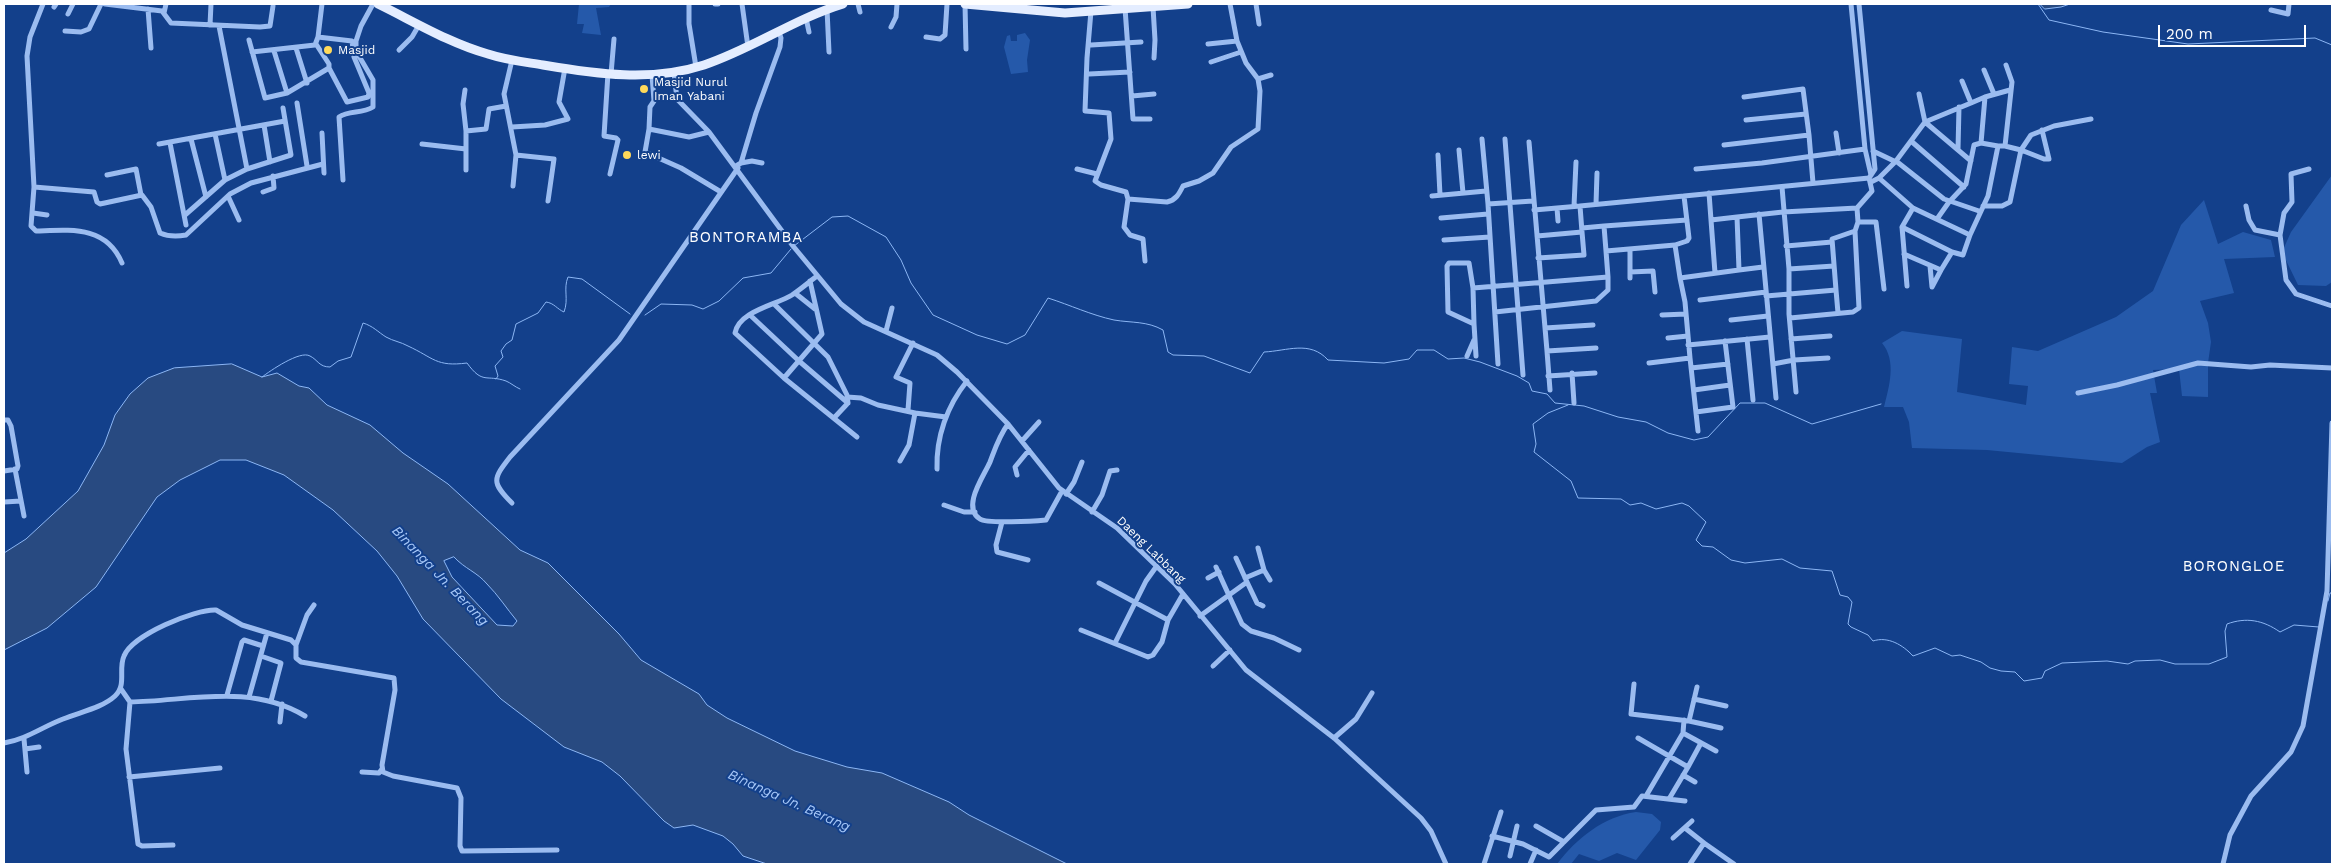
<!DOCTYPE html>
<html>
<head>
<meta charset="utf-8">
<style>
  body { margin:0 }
  #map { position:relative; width:2336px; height:868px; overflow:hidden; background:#13408b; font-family:"Work Sans",sans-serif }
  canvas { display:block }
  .frame { position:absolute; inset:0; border:5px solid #fff; pointer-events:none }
  .scale { position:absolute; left:2158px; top:25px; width:148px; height:22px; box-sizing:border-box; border:2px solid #fff; border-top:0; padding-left:6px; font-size:15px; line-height:18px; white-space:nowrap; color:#fff; -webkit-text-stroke:4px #13408b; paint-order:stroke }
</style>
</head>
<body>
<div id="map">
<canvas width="2336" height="868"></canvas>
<div class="frame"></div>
<div class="scale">200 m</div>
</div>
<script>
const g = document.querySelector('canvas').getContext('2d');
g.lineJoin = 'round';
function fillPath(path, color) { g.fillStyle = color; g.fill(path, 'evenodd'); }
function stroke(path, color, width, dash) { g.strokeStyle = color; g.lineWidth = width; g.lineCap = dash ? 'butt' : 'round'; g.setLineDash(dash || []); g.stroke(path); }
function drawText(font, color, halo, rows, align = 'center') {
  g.font = font + ' "Work Sans",sans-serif'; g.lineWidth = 4; g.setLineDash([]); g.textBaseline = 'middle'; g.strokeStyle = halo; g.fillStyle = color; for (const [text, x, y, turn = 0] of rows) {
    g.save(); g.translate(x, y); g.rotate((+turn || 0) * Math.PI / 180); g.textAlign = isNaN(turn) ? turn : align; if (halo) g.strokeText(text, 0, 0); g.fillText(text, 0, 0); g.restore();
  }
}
fillPath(new Path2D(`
  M579 4H611L609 7 596 8 601 35 582 33 584 24H577Z
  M1025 33 1030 40 1027 60 1028 72 1011 74 1004 47 1007 36 1010 35 1011 41H1017V35Z
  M2332 175V282L2326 286 2298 285 2282 252 2291 232Z
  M2204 200 2218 244 2243 232 2271 240 2275 257 2224 259 2234 293 2200 301 2208 323 2211 342 2208 363V397L2182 396 2179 369 2153 370 2157 393H2150L2160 442 2147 447 2122 463 1987 450 1912 448 1909 422 1903 407H1884C1889 387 1897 361 1882 343L1902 331 1962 339 1957 392 2026 405 2028 386 2009 384 2012 347 2038 351 2116 317 2153 291 2181 225Z
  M1636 812 1652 814 1661 822 1660 830 1636 860 1617 853 1599 861 1579 854 1571 864H1557C1577 838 1603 817 1636 812Z`), '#2559aa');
const water = new Path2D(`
  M2040 4H2070L2061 7 2045 9Z
  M232 364 262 377 277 373 299 386 309 388 327 405 370 425 403 453 448 484 520 550 548 563 619 634 641 660 699 694 707 705 727 718 795 751 847 767 882 773 949 802 969 815 1067 864H767L743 856 733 844 723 836 693 825 674 828 664 821 620 776 602 762 564 747 501 699 423 619 397 576 377 551 333 510 284 475 246 460H220L180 480 157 497 96 587 47 628 4 650V553L26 539 78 491 104 445 115 415 130 394 148 378 174 368ZM454 557C465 569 477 572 487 584 498 595 507 609 517 621L513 626 497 625 452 577 444 561Z`);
fillPath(water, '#284a81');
stroke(water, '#8cb6f4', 1);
stroke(new Path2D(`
  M2038 4 2049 20 2103 32 2188 44 2315 38 2332 45
  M794 246 832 217 848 216 886 237 901 260 911 283 933 315 977 335 1007 344 1025 335 1048 298C1070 305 1091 315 1114 320 1132 323 1147 321 1163 330L1168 352 1173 355 1204 356 1250 373 1264 352C1287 351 1310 340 1328 360L1384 363 1409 359 1417 350H1434L1448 359 1464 358 1480 362 1517 376 1529 383 1532 391 1547 394 1555 403 1584 406 1618 417 1646 422 1668 433 1694 440 1708 437 1740 403H1765L1812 424 1881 404
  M645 315 661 304 692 305 703 309 719 301 743 278 771 273 791 249
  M262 377C270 371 300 350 310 356 318 360 319 367 330 367L338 361 351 357 363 323C373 326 378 332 386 337 393 341 401 342 408 346 434 358 436 367 467 363 483 385 486 374 506 381 511 383 515 387 520 389
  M496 379 498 376 495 366 503 357 501 351 506 344 512 340 516 324 538 313 546 302C554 303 557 309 564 312 569 299 563 289 568 277L582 279 630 314
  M1568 405 1548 413 1533 424 1536 444 1534 452 1571 481 1578 498 1621 499 1630 505 1641 503 1656 509 1682 503 1689 506 1706 522 1696 540 1702 546 1713 547 1731 560 1745 563 1782 559 1800 568 1832 571 1840 595 1848 597 1852 602 1848 624 1851 627 1868 635 1873 641C1888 636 1903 645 1913 656L1935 648 1952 656 1960 655 1981 662 1990 668 2001 671 2015 672 2024 681 2042 678 2045 671 2062 663 2107 661 2128 664 2135 661 2160 660 2175 664H2209L2227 657 2225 631 2227 624C2246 617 2263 620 2280 632L2294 625 2319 627
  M2328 601 2330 593H2332`), '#8cb6f4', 1);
stroke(new Path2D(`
  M43 4 30 37 27 56 34 187 31 226 36 231C70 230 106 225 122 263
  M105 4 162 11 171 23 260 27 270 26 273 6
  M689 4V24L696 67
  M715 4H718
  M742 4 748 47
  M858 4 860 12
  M965 4 966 49
  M1256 4 1259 24
  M1851 4 1865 149 1871 175
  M54 7 56 4
  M1153 7 1155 40 1154 58
  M1125 8 1133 119H1150
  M148 9 151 48
  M827 9 829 52
  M2271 10 2288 14 2289 4
  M1091 11 1087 58 1085 111 1109 113 1111 139 1095 181 1101 185 1126 192 1128 199 1124 227 1130 235 1143 239 1145 261
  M164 13 166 4
  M68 14 73 4
  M806 18 809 32
  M210 25 211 4
  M219 26 247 169
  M891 27 896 17 897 4
  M65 31 81 32 89 29 101 4
  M318 37 352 41 354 57 369 93 368 97 347 102 329 68
  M926 37 940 39 945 35 947 4
  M249 40 265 98 287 93 329 68V64L316 44
  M1208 44 1237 41
  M1091 45 1141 42
  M296 48 307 83
  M399 50 412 37 419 25
  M274 51 287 93
  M252 52 315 45 318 37 322 4
  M512 60 504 94 516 155 513 186
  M1211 62 1241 52
  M1984 70 1994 94
  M608 73 604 136 616 138 618 140 610 174
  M674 73 677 99 709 132 793 246 841 304 864 322 937 355 957 372 1008 424 1059 488 1117 528 1175 584 1246 670 1334 738 1421 818 1431 831 1446 864
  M611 74 614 39
  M1089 74 1130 72
  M652 75 654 101 650 107 649 129 689 137 709 132
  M1258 79 1271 75
  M1962 81 1971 103 1985 97
  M465 90 463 104 466 131
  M1919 94 1925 122 1971 161
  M1132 96 1154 94
  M1744 97 1803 89 1809 135
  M297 103 307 166
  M1746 120 1806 114
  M264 125 270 162
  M512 127 545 125 568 119 559 102 565 68
  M649 129 645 152 681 168 721 192
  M322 133 324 173
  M1836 133 1839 153
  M215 134 225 180
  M191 139 206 197
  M1482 139 1488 204
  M1505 139 1523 375
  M1911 141 1964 187
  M1529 142 1547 351 1596 348
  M170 143 186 225
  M1981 143 1985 97 2010 90
  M159 144 285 121
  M422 144 466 149
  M1724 145 1809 135 1813 183
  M2005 146 2021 150 2031 135 2054 126 2091 119
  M1958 149 1959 107
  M1459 150 1463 193
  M1873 151 1894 161
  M516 155 554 159 548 201
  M1438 155 1440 195
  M1896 161 1925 122 1971 103
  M741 163 752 161 762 163
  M736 166 741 163 756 113 780 47 781 38 779 32
  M1077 169 1097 174
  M1696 169 1762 163 1865 149
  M2309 169 2291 174 2292 202 2284 213 2280 235 2286 280 2296 294 2332 306
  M466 170V131L486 129 489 109 506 106
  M107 175 136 169 141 195
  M1879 178 1896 161 1944 199 1979 211
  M343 180 339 117C349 110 362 114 373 107V80L356 51V41L361 26 373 4
  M1871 182 1879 178 1913 208 1902 227 1907 286
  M34 187 94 192 97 202 100 204 142 195 151 207 160 233C169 237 176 237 186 235L230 194 251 183 323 164
  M1782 187 1789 269V314L1796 392
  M263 192 274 188 273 176
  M1709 193 1711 220
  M228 196 239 220
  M1432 196 1486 191
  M1128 199 1167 202C1176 200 1179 194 1183 186L1199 181 1213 173 1231 147 1258 129 1260 91 1258 79 1246 63 1237 41 1230 4
  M1951 200 1966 184 1974 145 1981 143 1998 146
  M1596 204 1597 173
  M1574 206 1576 162
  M1580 206 1684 196
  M1983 206H2002L2010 202 2021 150 2044 159H2049L2042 130
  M2246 206 2249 220 2255 230 2280 235
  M1557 208 1558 221
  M1913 208 1970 235 1988 196 1998 146H2005L2012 82 2006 65
  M1534 210 1580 206 1582 232
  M33 213 47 215
  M1759 214 1776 398
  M185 215 225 180 247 169 291 155 283 108
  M1441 218 1488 214
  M1937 219 1949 202
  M1858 222H1876L1884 289
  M1902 227 1952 252 1941 270 1904 254
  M1582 228 1604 226
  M1537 236 1582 232 1584 255 1538 258
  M1444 240 1490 237
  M1675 245 1687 241 1689 238 1684 196 1869 178 1875 169 1859 4
  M1786 246 1832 242
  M1630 249V278
  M1606 251 1604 226 1687 220
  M1952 252 1963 255 1970 235
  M1930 266 1932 287 1941 270
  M1789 269 1834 266
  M1739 270 1763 267
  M1630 272 1653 271 1655 292
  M1715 273 1711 220 1737 217
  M817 276C809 282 801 289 792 295 776 305 739 311 735 333L784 378 857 437
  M1473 288 1608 277 1606 251 1675 245 1680 278 1739 270 1737 217 1783 212 1857 208
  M1836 290 1838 313
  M795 293 815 309
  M1766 296 1836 290 1832 239 1855 231
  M1700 300 1766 292
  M774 304 828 357 847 395 848 403
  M1495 312 1596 301 1608 290V277
  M750 315 799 361 848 403 834 418
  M1662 315 1686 314
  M1790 318 1853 312 1859 308 1855 231 1858 222 1857 208 1872 191 1869 178
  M1731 320 1768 316
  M1474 324 1473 288 1469 263H1449L1447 266 1448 312 1474 324 1476 356
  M1545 328 1593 325
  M886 331 892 308
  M1668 338 1688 336
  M1747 339 1753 400
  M1791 339 1830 336
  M1688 345 1770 337
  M1547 351 1550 390
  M1467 356 1474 340
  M1690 358 1698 431
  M1649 363 1690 358 1685 302 1680 278
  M1498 364 1488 204 1533 201
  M1773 364 1794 360 1828 358
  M1691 368 1728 364
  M1572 373 1574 403
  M1548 376 1595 373
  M784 378 822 334 810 281
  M1694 390 1730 385
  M2078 393 2117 385 2198 363 2251 367 2270 365 2332 368
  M847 397 861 398 878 405 915 413 909 445 900 461
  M908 410 910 383 896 377 913 343
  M1696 412 1733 407 1725 341
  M915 413 946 417
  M4 420H8L11 426 18 466 17 469 4 471
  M1008 424C999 436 995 449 990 462 984 476 961 507 980 519 987 524 1035 521 1046 520L1062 491
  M1022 441 1039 422
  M15 469 24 516
  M937 469C936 437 947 406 967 381
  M1017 475 1015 467 1029 450
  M1066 494 1074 482 1082 462
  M4 502 21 501
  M512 503C491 482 493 479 510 457L619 340 738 168
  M944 505 964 512H975
  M1092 512 1102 495 1110 471 1117 470
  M1002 522 996 545 997 552 1028 560
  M1258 548 1264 570 1270 580
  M1216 567 1242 624 1251 631 1274 638 1299 650
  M1208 578 1219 572
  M1245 578 1264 570
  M1247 582 1257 603 1263 606
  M1200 616 1247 582 1236 558
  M1168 620 1183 594
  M1081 630 1148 657 1153 655 1162 642 1168 620 1099 583
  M1115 643 1146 581 1156 567
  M296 645 307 615 314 605
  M261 656 281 663 271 701
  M1213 666 1230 650
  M1634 684 1631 714 1689 721 1721 728
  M121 689 130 702C189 701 250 683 305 716
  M227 695 242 642 244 640 263 646
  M249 697 267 633
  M1694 699 1726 706
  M130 702 126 749 138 844 142 846 173 845
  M1689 721 1697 687
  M280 722 282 704
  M1683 733 1716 751
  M1334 738 1356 719 1372 693
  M1638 738 1688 767 1669 799
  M24 739 27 772
  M4 743C27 739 42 727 63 719 80 712 102 708 115 696 127 685 118 669 124 656 132 635 195 609 216 610L242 625 291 640 296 645V658L301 662 394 678 395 690 382 765 383 772 393 776 457 788 461 798 460 846 462 851 557 850
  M25 749 39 747
  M1688 767 1701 743
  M362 772 379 773 382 769
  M1683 775 1695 782
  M129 777 220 768
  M1646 796 1683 733 1684 720
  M1536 826 1564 842
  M1685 828 1704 843 1690 864
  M1492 836 1523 844 1549 857 1596 810 1634 807 1642 796 1685 801
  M1673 838 1692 821
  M1704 843 1734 864
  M1510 856 1517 826
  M1484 864 1501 812
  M1530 864 1536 850
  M2223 864 2230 835 2251 796 2291 752 2303 726 2327 591 2332 423`), '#9bbcf0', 5);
stroke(new Path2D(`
  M378 4C413 21 449 43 488 54 506 60 525 62 543 65 596 74 652 82 704 65 752 49 794 19 843 4
  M965 4 1065 13 1188 4`), '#e4edff', 9);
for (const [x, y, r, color] of [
  [328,50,5,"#ffd95a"],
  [644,89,5,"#ffd95a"],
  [627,155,5,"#ffd95a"]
]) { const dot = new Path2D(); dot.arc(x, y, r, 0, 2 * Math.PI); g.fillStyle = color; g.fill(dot); stroke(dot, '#13408b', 2); }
drawText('12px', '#fff', '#13408b', [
  ["Masjid",338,50],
  ["Masjid Nurul",654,82],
  ["Iman Yabani",654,96],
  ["lewi",637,155]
], 'left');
drawText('12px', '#fff', '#13408b', [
  ["Daeng Labbang",1151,550,44]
]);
drawText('italic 14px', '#a6c7f8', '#13408b', [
  ["Binanga Jn. Berang",440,576,46],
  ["Binanga Jn. Berang",789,801,24]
]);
g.letterSpacing = '1px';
drawText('15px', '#fff', '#13408b', [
  ["BONTORAMBA",746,238],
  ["BORONGLOE",2234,567]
]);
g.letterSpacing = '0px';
</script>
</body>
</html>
